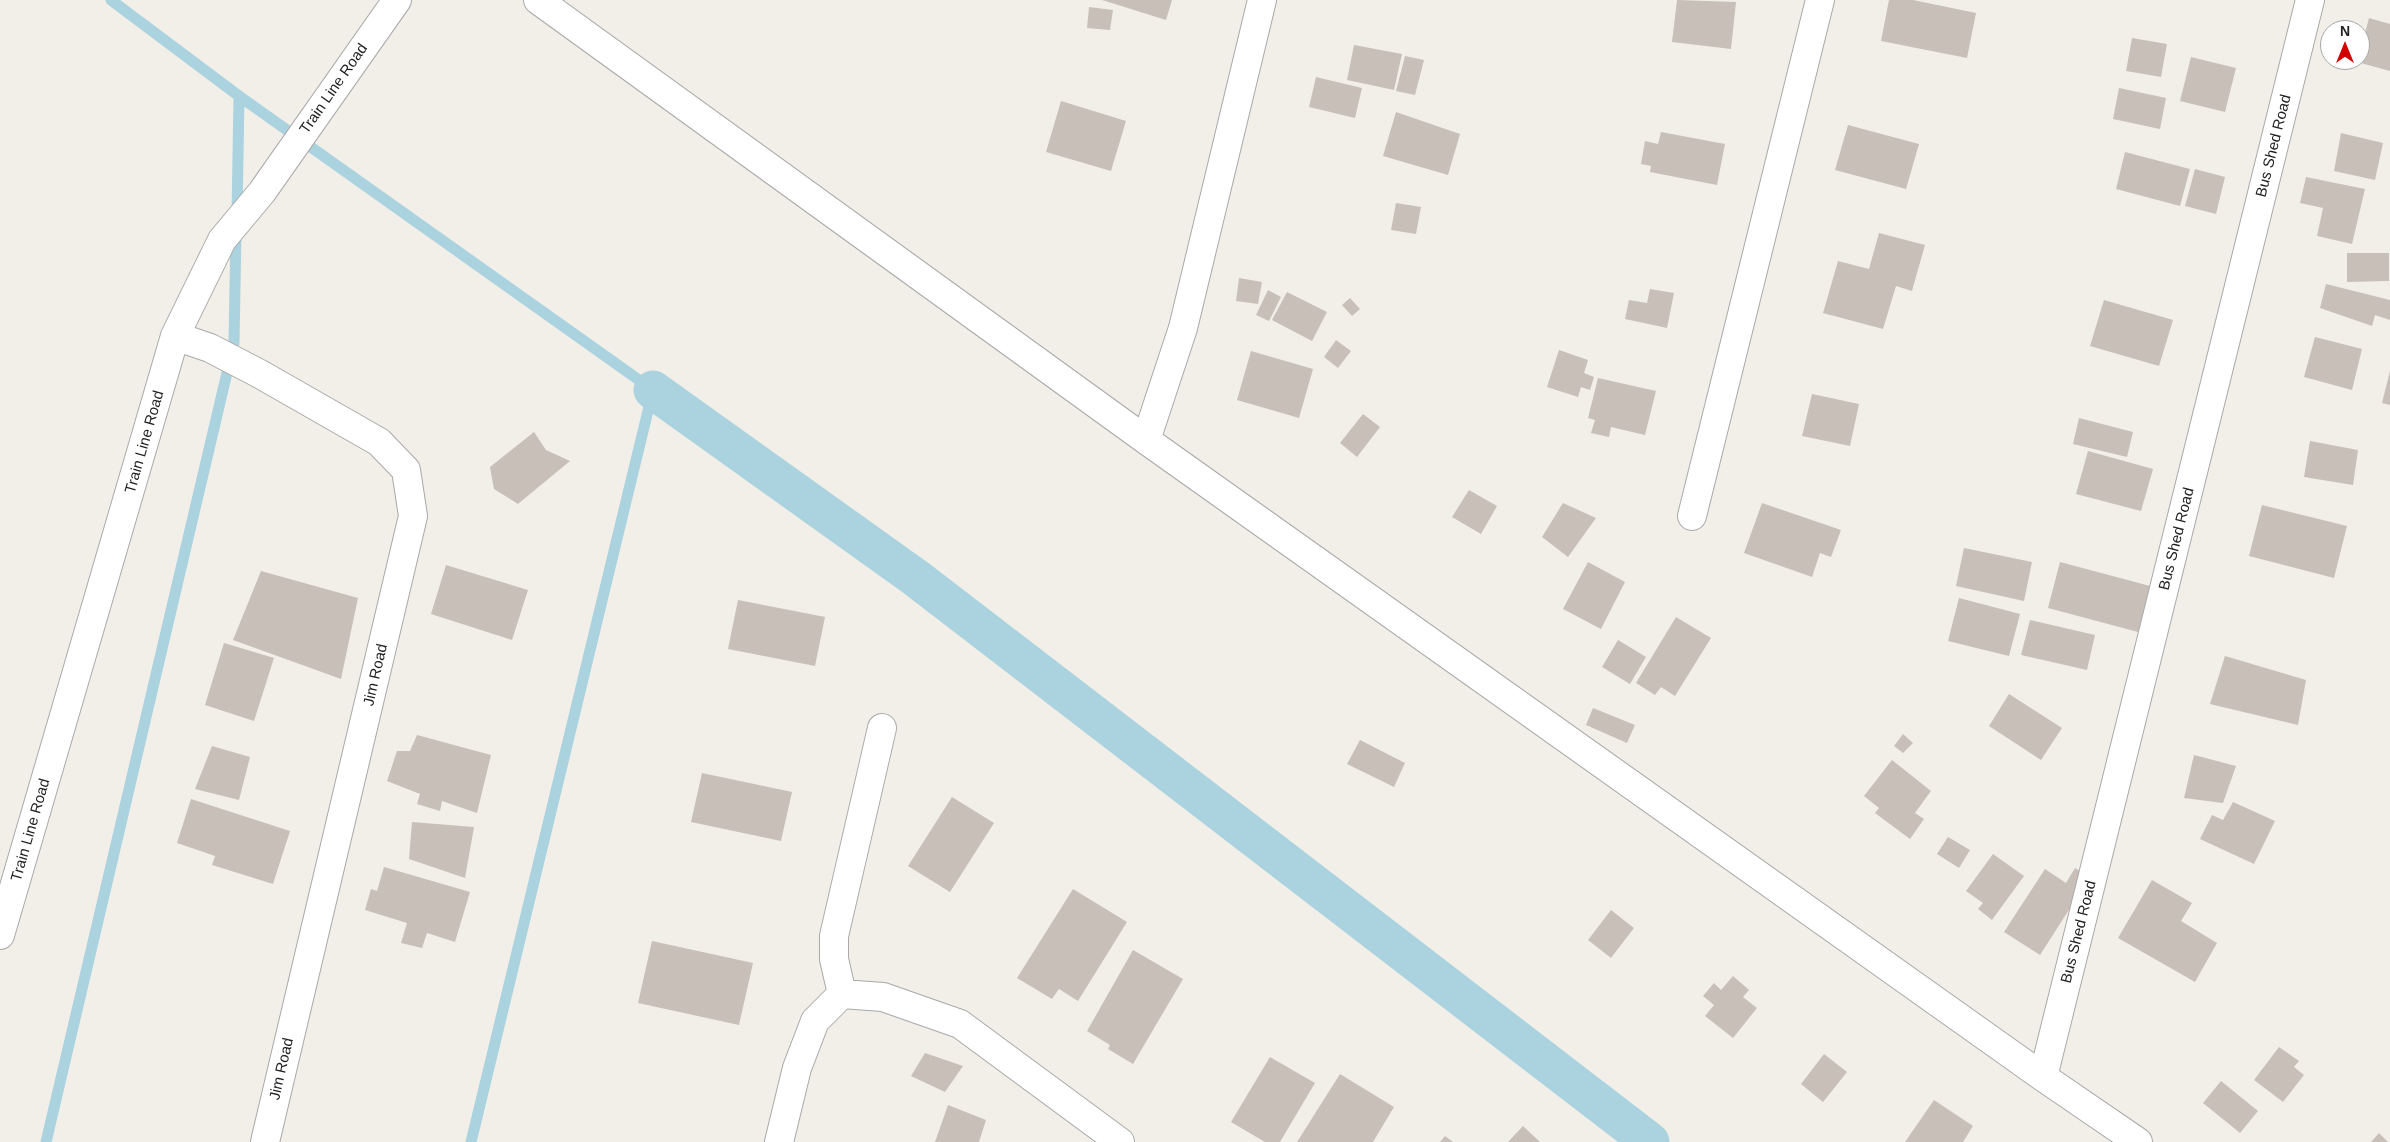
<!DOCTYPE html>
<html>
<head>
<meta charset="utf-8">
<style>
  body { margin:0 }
  #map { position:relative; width:2390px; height:1142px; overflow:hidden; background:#f2efe9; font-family:Helvetica,sans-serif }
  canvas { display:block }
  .north { position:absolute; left:2320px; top:20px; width:50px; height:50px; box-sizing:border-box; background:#fff; border:1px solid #a7a7a7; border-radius:50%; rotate:0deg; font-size:14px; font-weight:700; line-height:20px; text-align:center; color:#222 }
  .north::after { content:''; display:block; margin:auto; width:18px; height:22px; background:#d40000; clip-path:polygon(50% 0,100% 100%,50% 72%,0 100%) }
</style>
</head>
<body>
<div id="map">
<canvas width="2390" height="1142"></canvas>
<div class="north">N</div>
</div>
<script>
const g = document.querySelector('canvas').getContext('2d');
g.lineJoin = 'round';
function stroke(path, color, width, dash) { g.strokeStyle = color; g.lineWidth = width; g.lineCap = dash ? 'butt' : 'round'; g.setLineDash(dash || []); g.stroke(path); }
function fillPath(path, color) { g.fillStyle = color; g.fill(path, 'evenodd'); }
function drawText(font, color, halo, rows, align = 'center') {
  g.font = font + ' Helvetica,sans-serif'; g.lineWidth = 5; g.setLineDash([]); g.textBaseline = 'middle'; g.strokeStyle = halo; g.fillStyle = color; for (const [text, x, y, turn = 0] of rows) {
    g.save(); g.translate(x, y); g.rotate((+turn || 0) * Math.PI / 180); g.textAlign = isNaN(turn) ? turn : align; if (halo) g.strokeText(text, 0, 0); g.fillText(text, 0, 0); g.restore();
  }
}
stroke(new Path2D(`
  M111 0 239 96 653 390 471 1142
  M237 215 239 96
  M46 1142 234 343 236 231`), '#aad3df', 11);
stroke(new Path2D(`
  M653 390 916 578 1650 1142`), '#aad3df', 39);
fillPath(new Path2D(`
  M1102 0H1172L1166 20Z
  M1677 0 1736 2 1731 49 1672 42Z
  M1889 0H1913L1976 13 1967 58 1881 41Z
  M1089 7 1113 10 1110 30 1087 28Z
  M2369 18 2390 24V71L2357 62 2360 60V52Z
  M2132 38 2167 44 2161 77 2126 71Z
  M1354 45 1402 54 1394 90 1347 80Z
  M1405 56 1424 60 1415 95 1396 91Z
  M2191 57 2236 68 2225 112 2180 101Z
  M1316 77 1362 88 1355 118 1309 107Z
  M2119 88 2166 98 2160 129 2113 119Z
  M1061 101 1126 121 1111 171 1046 152Z
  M1396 112 1460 134 1448 175 1383 156Z
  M1848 125 1919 144 1906 189 1835 170Z
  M1661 132 1725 144 1717 185 1650 172 1651 166 1641 164 1645 141 1658 144Z
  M2341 133 2383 143 2375 180 2334 171Z
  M2125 152 2190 169 2180 206 2116 189Z
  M2195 169 2225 177 2216 214 2185 206Z
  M2306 177 2365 189 2352 244 2317 236 2323 208 2300 203Z
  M1396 203 1421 207 1416 234 1391 230Z
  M1879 233 1925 245 1912 291 1896 286 1883 329 1823 313 1838 261 1869 269Z
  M2347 253H2389V281L2347 282Z
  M1239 278 1262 282 1258 304 1236 301Z
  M2326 284 2390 300V320L2375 315 2372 326 2320 308Z
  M1650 289 1674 293 1667 328 1625 319 1629 300 1647 303Z
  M1268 290 1281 297 1269 321 1256 315Z
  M1287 292 1327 312 1312 341 1272 320Z
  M1350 298 1360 309 1352 316 1342 305Z
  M2104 300 2173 320 2159 366 2090 346Z
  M2315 337 2362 349 2352 390 2304 377Z
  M1336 340 1351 351 1338 368 1324 357Z
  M1559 350 1588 360 1584 373 1594 377 1590 390 1581 387 1578 397 1547 387Z
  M1251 351 1313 369 1299 418 1237 400Z
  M2390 371V405L2382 403Z
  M1598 378 1656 391 1645 435 1611 427 1609 437 1591 433 1595 420 1588 418Z
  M1812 394 1859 404 1850 446 1802 436Z
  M1363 414 1380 427 1357 457 1340 443Z
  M2079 418 2133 432 2127 457 2073 444Z
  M534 432 546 450 570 461 518 504 494 489 490 467Z
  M2310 441 2358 450 2353 485 2304 477Z
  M2088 451 2153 469 2141 511 2076 494Z
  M1469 490 1497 506 1481 534 1452 517Z
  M1563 503 1596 518 1568 557 1542 537Z
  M1762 503 1841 530 1831 557 1820 553 1812 577 1744 553Z
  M2262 505 2347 526 2334 578 2249 556Z
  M1964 548 2032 562 2024 601 1956 586Z
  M1588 562 1625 582 1601 629 1563 609Z
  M2060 562 2150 586 2138 632 2048 608Z
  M446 565 528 590 512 640 431 614Z
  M261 571 358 598 341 679 233 640Z
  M1959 598 2020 614 2009 656 1948 641Z
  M738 600 825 617 815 666 728 649Z
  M1676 617 1711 638 1675 696 1661 687 1655 695 1636 683Z
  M2030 620 2095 635 2087 670 2021 655Z
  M1618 640 1646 657 1630 684 1602 667Z
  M224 643 274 658 254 721 205 705Z
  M2225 656 2306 680 2298 725 2210 704Z
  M2009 694 2062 728 2041 760 1989 726Z
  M1593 708 1635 725 1627 743 1586 725Z
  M1903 734 1913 743 1903 753 1894 746Z
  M417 735 491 755 477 813 442 801 440 811 417 804 420 794 387 781 397 751H410Z
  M1360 740 1405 763 1394 787 1347 764Z
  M212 746 250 757 239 800 195 789Z
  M2194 755 2236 766 2223 803 2184 798Z
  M1892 760 1931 791 1915 813 1924 819 1910 839 1875 813 1879 808 1864 796Z
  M702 773 792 792 781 841 691 822Z
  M952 797 994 823 950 892 908 866Z
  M191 799 290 831 273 884 212 865 215 856 177 843Z
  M2233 802 2275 821 2254 864 2200 839 2212 815 2223 820Z
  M412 822 474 827 465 878 409 859Z
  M1948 837 1970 850 1959 868 1937 854Z
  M1993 854 2024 876 1992 920 1978 909 1983 903 1966 891Z
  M384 867 470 892 455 942 427 933 422 948 401 943 407 923 365 910 371 889 377 891Z
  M2075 868 2090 877 2040 955 2004 932 2045 869 2066 883Z
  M2152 880 2192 903 2181 921 2217 943 2195 982 2118 938Z
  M1073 889 1127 922 1078 1001 1059 989 1052 999 1017 978Z
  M1611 910 1634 928 1611 958 1588 940Z
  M652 941 753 963 739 1025 638 1003Z
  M1133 950 1183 979 1133 1064 1108 1049 1110 1045 1087 1031Z
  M1733 976 1749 990 1743 997 1757 1008 1733 1038 1705 1016 1714 1005 1703 996 1714 983 1721 990Z
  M2279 1047 2299 1061 2294 1067 2304 1075 2283 1102 2254 1080Z
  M925 1053 963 1066 945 1092 911 1076Z
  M1824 1054 1847 1072 1823 1102 1801 1084Z
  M1270 1057 1315 1083 1280 1142H1265L1231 1122Z
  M1340 1074 1394 1107 1373 1142H1297Z
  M2221 1081 2258 1111 2240 1133 2203 1103Z
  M1934 1100 1973 1126 1963 1142H1905Z
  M948 1105 986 1120 979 1142H935Z
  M1523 1126 1540 1142H1508Z
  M2379 1133 2388 1142H2371Z
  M1445 1136 1453 1142H1440Z`), '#c7bfb8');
const minor = new Path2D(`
  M538 0 1146 440 2043 1077 2138 1142
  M175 336 210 348 260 374 379 442 406 470 413 516 265 1142
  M1146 440 1183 328 1262 0
  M1692 516 1820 0
  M0 935 175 336 222 240 262 192 397 0
  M842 994 834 959V936L882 728
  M2043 1077 2310 0
  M779 1142 797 1068 815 1021 842 994 883 997 960 1024 1120 1142`);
stroke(minor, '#a9a9a9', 30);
stroke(minor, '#fff', 28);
drawText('15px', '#222', '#fff', [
  ["Train Line Road",334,89,-55],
  ["Bus Shed Road",2274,146,-76],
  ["Train Line Road",145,442,-74],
  ["Bus Shed Road",2177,539,-76],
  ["Jim Road",376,675,-77],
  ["Train Line Road",31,830,-74],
  ["Bus Shed Road",2079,932,-76],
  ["Jim Road",282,1069,-77]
]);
</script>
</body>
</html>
